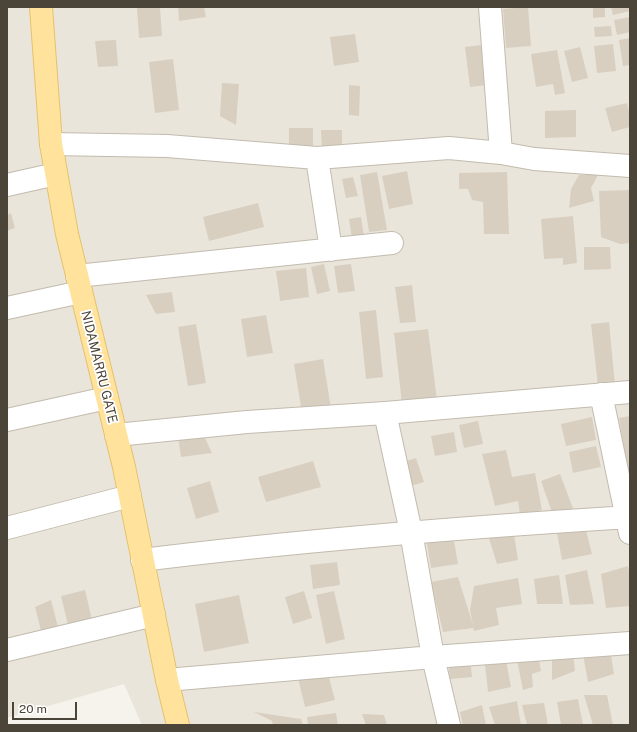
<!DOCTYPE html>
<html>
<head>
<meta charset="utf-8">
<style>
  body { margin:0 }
  #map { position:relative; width:637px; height:732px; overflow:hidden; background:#f6f3ec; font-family:"Public Sans",sans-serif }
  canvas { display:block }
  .frame { position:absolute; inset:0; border:8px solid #4b4439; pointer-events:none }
  .scale { position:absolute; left:12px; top:702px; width:65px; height:18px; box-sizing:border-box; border:2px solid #4b4439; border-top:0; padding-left:5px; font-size:12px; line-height:14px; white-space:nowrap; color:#4b4439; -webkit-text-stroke:3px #fff; paint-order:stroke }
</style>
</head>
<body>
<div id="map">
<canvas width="637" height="732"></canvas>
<div class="frame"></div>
<div class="scale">20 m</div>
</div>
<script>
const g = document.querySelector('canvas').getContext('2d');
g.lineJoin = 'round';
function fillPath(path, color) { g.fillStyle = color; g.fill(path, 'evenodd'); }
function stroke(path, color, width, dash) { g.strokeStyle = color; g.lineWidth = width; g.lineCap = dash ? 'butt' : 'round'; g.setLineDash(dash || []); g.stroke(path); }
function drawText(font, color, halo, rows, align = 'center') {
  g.font = font + ' "Public Sans",sans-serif'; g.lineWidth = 3.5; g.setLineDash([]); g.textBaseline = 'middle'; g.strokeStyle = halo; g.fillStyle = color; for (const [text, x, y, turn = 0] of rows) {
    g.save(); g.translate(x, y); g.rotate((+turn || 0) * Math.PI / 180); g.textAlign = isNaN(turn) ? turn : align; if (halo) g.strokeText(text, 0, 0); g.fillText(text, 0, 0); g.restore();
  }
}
fillPath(new Path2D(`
  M7 7H630V725H142L124 684 7 718Z`), '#eae5da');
fillPath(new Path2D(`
  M137 7H160L162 36 139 38Z
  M178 7H204L206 17 179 21Z
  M528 7 531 46 506 48 503 9Z
  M593 7H605V17L593 18Z
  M611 7H630V11L613 15Z
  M630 17V32L617 35 614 20Z
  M611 26 612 36 595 37 594 27Z
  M355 34 359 62 334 66 330 37Z
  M630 38V65L623 66 619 40Z
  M116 40 118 66 98 67 95 41Z
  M613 44 616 71 597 73 594 46Z
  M481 45 487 85 470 87 465 47Z
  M580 47 588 78 572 82 564 51Z
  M557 50 565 93 555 95 553 84 536 87 531 54Z
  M173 59 179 110 155 113 149 62Z
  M222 83 239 84 236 125 220 116Z
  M349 85 360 86 359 116 349 115Z
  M627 103 630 116V127L612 132 605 108Z
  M576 110V137L545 138V111Z
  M289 128H313V148H289Z
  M321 130H342V150H322Z
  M407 171 413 204 389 209 382 176Z
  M377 172 387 230 369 232 360 175Z
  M507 172 509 234H484L483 202 472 200 468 189H459V173Z
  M579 175H598L591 188 594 201 569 208 571 189Z
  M353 177 358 196 346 198 342 179Z
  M630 190V243L620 244 601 237 599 191Z
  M258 203 264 227 209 241 203 217Z
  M11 213 15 228 7 231V215Z
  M573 216 577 263 563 265V258L544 259 541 219Z
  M361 217 364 237 352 239 349 219Z
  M584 247H610L611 269 584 270Z
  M324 264 330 291 317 294 311 267Z
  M351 264 355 291 338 293 334 266Z
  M306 268 309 297 280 301 276 271Z
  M412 285 416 322 400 323 395 287Z
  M172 292 175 312 156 314 146 295Z
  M376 310 383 377 366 379 359 312Z
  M266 315 273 353 247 357 241 319Z
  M609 322 615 385 598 386 591 324Z
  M196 324 206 383 188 386 178 327Z
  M428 329 437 400 402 404 394 333Z
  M323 359 331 408 302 413 294 364Z
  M630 416V469H627L619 418Z
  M592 417 596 440 566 446 561 424Z
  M478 421 483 444 464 448 459 425Z
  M454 432 457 452 435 456 431 436Z
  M203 434 212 453 181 457 178 437Z
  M596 446 601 467 573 473 569 452Z
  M506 450 512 477 535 473 542 510 520 515 518 501 495 506 482 454Z
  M416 458 424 482 411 486 403 462Z
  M313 461 321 487 266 502 258 477Z
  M560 474 574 511 554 518 541 481Z
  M210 481 219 512 196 519 187 488Z
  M584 523 592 554 562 560 556 528Z
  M513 529 518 560 497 564 487 532Z
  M453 535 458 564 431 568 426 538Z
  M337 562 340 585 313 589 310 565Z
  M628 566 630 576V606L606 608 601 574Z
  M587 570 594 604 570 605 565 575Z
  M559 575 563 604H537L534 579Z
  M458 577 473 625 470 610 474 586 518 578 522 604 496 608 499 625 474 631 473 628 443 632 431 582Z
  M85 590 92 620 68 625 61 596Z
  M304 591 312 618 293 624 285 597Z
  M334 591 345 639 326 644 316 595Z
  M239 595 249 643 204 652 195 604Z
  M51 600 58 627 42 635 35 607Z
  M610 649 614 674 588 682 583 654Z
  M573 652 575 671 552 680V655Z
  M538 654 541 671 532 674 533 687 523 690 516 655Z
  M505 655 511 687 488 692 484 656Z
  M470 658 472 677 450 679 448 659Z
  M327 670 335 700 305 707 298 678Z
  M584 695H607L613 725H593Z
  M578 699 583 725H561L557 702Z
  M517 701 521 725H495L489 707Z
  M544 703 548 725H527L522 705Z
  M482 705 486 725H463L460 712Z
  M254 712 301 719 303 725H273L272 721Z
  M336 713 338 725H308L307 717Z
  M362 714 384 715 387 725H366Z`), '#d8cfc1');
const minor = new Path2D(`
  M490 7 501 153
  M51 144 167 146 317 158 449 148 501 153 534 159 630 166
  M317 158 331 250
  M7 185 56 174
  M77 276 392 243
  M7 308 81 292
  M601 394 630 533
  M385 413 411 532 433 657 449 725
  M7 420 107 398
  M116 435 247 422 385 413 630 392
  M7 528 130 496
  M142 560C304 540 467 527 630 517
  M7 650 154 615
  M167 680 433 657 630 643`);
const major = new Path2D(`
  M41 7 51 144 67 234 124 467 167 680 178 725`);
stroke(minor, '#c2bbae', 24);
stroke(major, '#e6c16a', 24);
stroke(minor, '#fff', 22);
stroke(major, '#ffe39c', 22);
drawText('13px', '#4b4439', '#fff', [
  ["NIDAMARRU GATE",99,367,76]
]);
</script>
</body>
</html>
